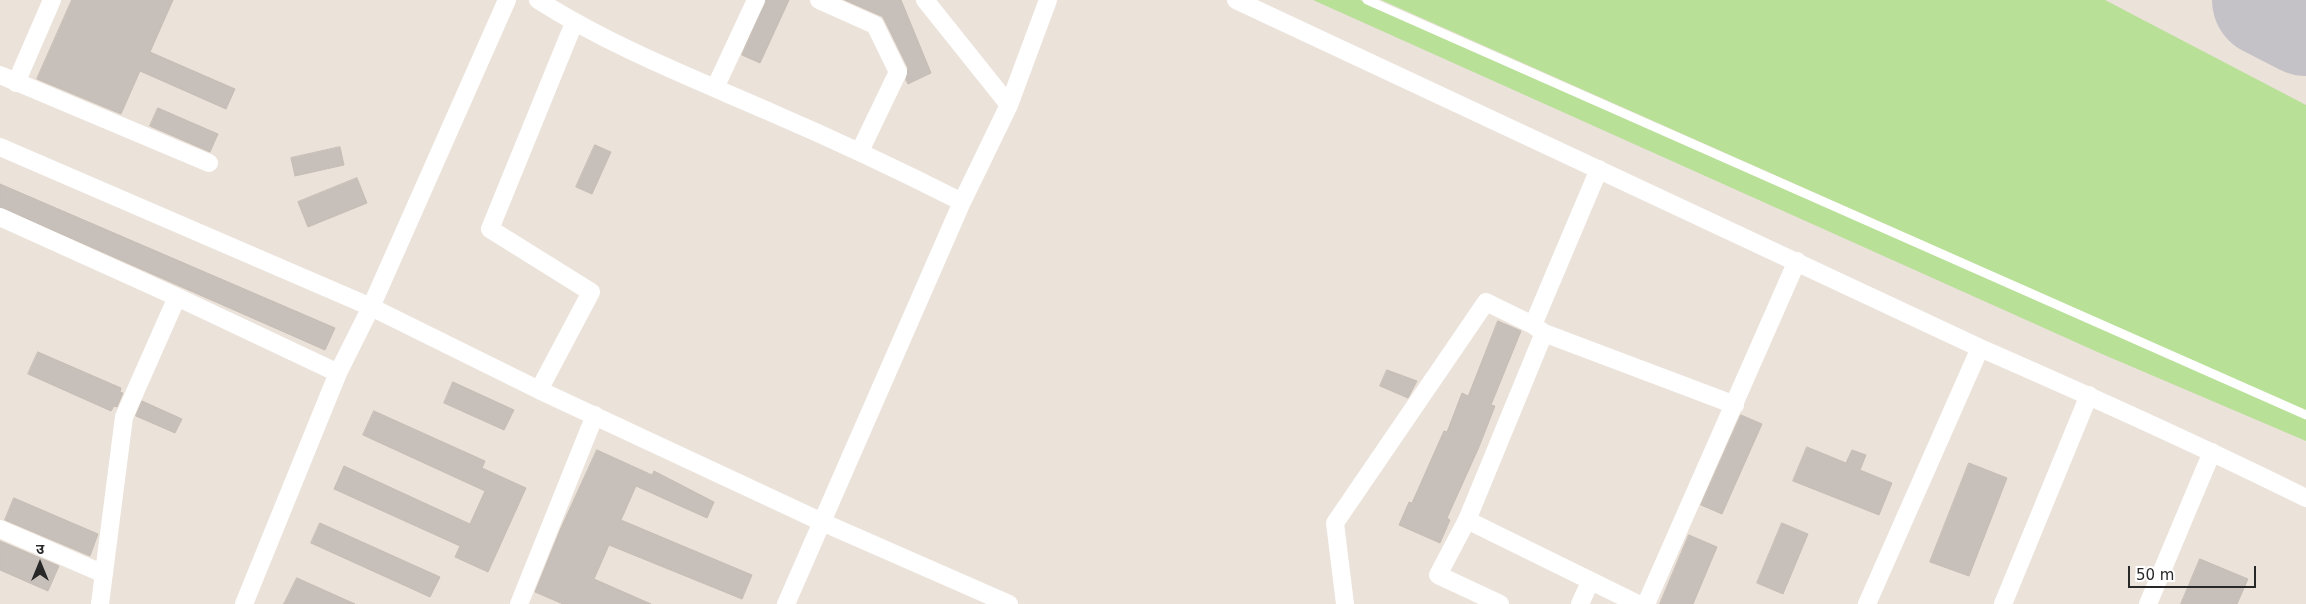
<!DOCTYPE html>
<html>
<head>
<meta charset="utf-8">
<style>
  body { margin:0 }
  #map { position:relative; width:2306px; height:604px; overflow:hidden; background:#ebe2da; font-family:"DejaVu Sans","Noto Sans Devanagari",sans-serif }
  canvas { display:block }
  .north { position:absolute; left:15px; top:539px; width:50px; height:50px; -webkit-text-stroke:4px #fff; paint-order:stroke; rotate:0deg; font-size:14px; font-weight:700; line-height:20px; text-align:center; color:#282828 }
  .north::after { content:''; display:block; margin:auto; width:18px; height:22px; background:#282828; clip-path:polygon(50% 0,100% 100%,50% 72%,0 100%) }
  .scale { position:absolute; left:2128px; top:566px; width:128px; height:22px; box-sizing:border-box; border:2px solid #282828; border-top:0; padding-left:6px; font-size:15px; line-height:18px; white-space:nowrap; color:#282828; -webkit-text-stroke:4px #fff; paint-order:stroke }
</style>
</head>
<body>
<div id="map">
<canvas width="2306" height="604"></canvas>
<div class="north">उ</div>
<div class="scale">50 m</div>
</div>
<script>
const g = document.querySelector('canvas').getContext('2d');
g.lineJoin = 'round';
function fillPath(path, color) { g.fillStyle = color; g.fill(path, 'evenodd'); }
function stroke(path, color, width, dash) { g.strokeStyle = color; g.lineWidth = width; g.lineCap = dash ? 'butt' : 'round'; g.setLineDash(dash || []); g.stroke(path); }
fillPath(new Path2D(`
  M1313 0H1360L2306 419V441L2102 354Z
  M1381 0H2105L2306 105V411Z`), '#b8e097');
stroke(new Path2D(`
  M2269 0 2306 19`), '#c4c2c6', 114);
const building = new Path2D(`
  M72 0H173L150 52 235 89 226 109 140 71 121 114 37 79Z
  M766 0H789L760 63 742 55Z
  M845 0H901L931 73 908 84 906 80 908 68 883 17Z
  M158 108 218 134 210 152 150 126Z
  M595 145 611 152 592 194 576 187Z
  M340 147 344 165 295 176 291 158Z
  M357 178 367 203 308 227 298 202Z
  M0 184 335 328 325 350 0 207Z
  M1498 321 1521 331 1491 405 1495 406 1479 447 1447 518 1450 520 1440 543 1399 525 1409 502 1412 503 1444 431 1447 432 1462 393 1468 396Z
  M38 352 121 388 120 392 123 393 117 407 114 406 111 411 28 374Z
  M1387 370 1417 381 1408 398 1380 386Z
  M453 382 514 410 504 430 444 403Z
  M142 401 182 419 175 433 136 416Z
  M374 411 485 461 482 468 526 488 488 572 455 557 460 546 334 489 344 466 470 524 485 491 363 435Z
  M1741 415 1762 424 1722 514 1701 505Z
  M1807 447 1846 463 1852 450 1866 455 1860 470 1892 483 1879 515 1793 481Z
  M597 450 652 475 654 471 714 502 707 518 636 486 621 520 752 575 742 599 609 545 594 579 651 604H563L535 592 561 528Z
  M1969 463 2007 478 1969 576 1930 562Z
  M14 498 98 534 90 556 5 520Z
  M320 523 440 577 430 597 311 543Z
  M1782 523 1808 534 1783 594 1757 583Z
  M1689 535 1717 547 1693 604H1660Z
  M0 541 59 566 48 591 0 570Z
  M2200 559 2248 579 2237 604H2181Z
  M297 578 355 604H284Z`);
fillPath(building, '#c6bfba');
stroke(building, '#c6bdb4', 1);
stroke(new Path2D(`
  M1367 0 2306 415`), '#fff', 9);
stroke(new Path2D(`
  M538 0C610 46 692 78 770 112 835 140 899 170 962 202
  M819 0 875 25 898 72 860 151
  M925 0 1009 105
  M1236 0 1980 348C2090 396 2199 445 2306 498
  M0 75 209 163
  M16 83 52 0
  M715 88 756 0
  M0 147 371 307 539 390 822 522 1009 604
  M0 217 177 297 338 373
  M1533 325 1599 169
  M539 390 591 292 490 229 574 23
  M1467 520 1638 604
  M0 529 104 574
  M100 604 124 417 177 297
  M244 604 338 373 371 307 507 0
  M519 604 595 415
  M786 604 962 202 1009 105 1048 0
  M1345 604 1335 523 1486 302 1533 325 1544 333 1735 405
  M1500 604 1438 575 1467 520 1544 333
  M1580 604 1590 582
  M1646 604 1797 261
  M1867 604 1980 348
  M2003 604 2089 395
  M2148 604 2212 452`), '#fff', 18);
</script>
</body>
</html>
